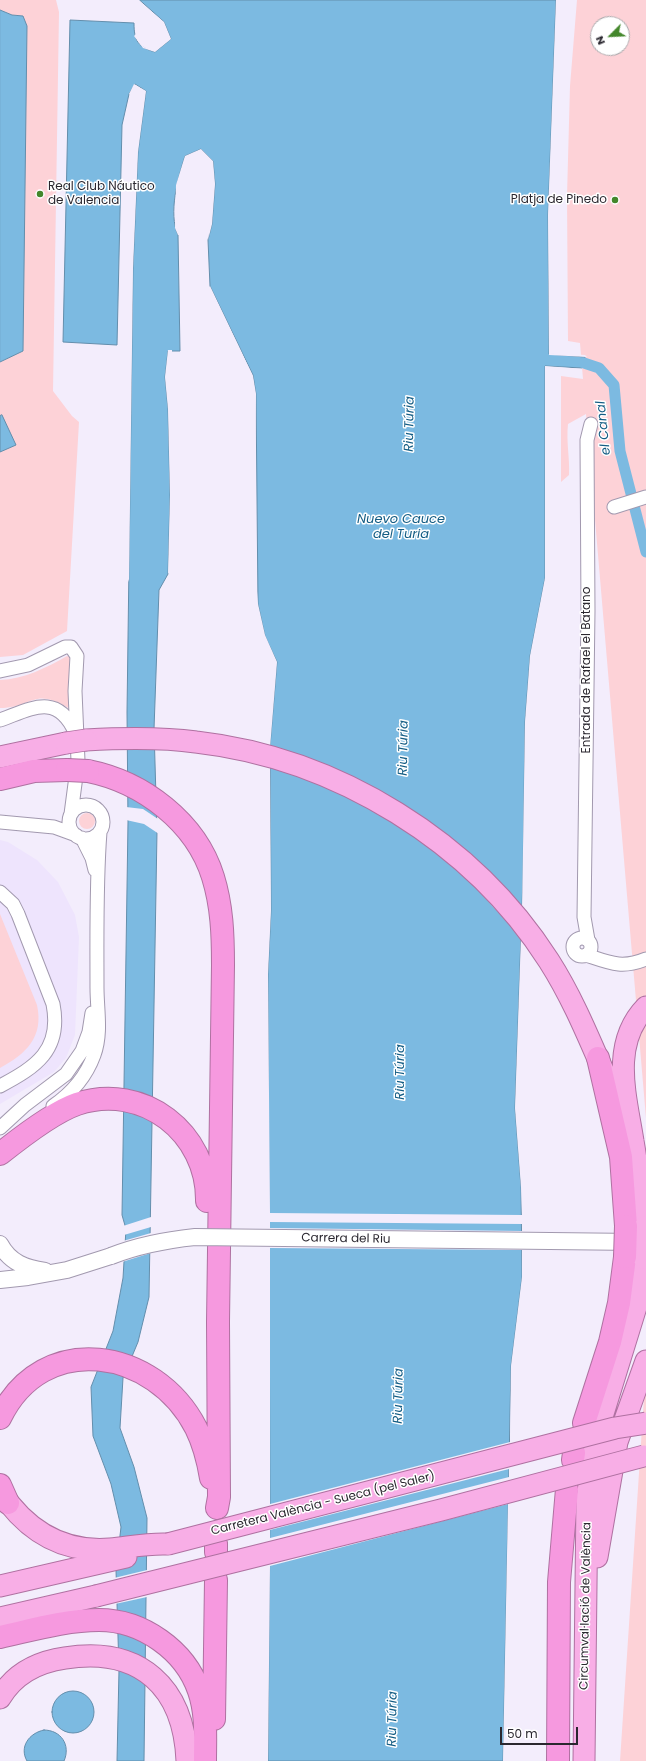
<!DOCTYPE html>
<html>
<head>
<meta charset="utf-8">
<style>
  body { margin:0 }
  #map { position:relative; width:646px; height:1761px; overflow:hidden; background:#f3edfc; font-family:Poppins,sans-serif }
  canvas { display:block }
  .north { position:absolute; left:590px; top:16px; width:40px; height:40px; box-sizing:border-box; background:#fff; border:1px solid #aaa9ac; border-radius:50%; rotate:246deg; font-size:11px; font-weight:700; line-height:16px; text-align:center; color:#2a272f }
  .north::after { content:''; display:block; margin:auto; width:14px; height:18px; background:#43872b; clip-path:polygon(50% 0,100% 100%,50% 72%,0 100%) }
  .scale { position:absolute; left:500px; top:1727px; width:78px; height:18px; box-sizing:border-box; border:2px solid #2a272f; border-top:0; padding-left:5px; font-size:12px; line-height:14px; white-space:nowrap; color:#2a272f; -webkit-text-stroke:3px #fff; paint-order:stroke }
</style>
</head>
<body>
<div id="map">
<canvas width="646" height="1761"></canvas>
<div class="north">N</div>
<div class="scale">50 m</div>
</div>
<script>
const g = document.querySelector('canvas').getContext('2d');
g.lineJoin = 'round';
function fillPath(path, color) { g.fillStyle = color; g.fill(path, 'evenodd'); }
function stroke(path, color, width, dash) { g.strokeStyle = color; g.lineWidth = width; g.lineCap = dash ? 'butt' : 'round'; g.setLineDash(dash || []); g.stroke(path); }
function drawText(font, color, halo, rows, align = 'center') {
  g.font = font + ' Poppins,sans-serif'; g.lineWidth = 3; g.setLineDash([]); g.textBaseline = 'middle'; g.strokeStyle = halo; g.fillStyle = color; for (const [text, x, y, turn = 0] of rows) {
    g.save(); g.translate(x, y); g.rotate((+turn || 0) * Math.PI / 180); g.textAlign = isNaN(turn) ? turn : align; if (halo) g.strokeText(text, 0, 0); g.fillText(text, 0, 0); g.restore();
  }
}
fillPath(new Path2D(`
  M0 840 8 842 37 860 58 882 75 915 79 937 75 1035 66 1058 54 1072 0 1104Z`), '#eee4fd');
fillPath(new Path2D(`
  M0 0H56L59 12 53 391 72 416 79 422 67 631 23 655 0 657V362L23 351 22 16 12 15 0 10Z
  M577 0H646V1118L586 414 568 424C566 442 570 458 569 475L561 482V376L583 379 580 343 568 341 567 196 570 86ZM598 24H622V48H598Z
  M67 656 72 657 70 709C33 686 33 708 0 708V680C24 679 46 668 67 656Z
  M79 821a8 8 0 1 1 16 0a8 8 0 1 1-16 0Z
  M0 914 37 1005C44 1037 26 1054 0 1068Z
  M646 1367V1761H620Z`), '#fdd2d7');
const water = new Path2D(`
  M140 0H556L548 215 549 354 585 357 582 368 545 366V578L530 656 525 722 523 878 515 1108 521 1187 522 1277 511 1366 503 1761H268L270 1511 268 974 271 910 270 746 277 662 265 636 258 604 256 394 253 375 210 286 208 240 212 224 215 184 213 161 201 149 185 156C178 178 168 213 178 235L180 351H168L165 377 168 409 170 495 168 574 159 590 154 729 157 831 149 1297 138 1342 123 1378 120 1428 134 1467 147 1518 144 1761H117L119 1670 116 1570 121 1527 111 1484 93 1436 91 1387 113 1331 123 1278 126 1229 122 1215 128 822 127 712 133 268 138 152 146 91 135 84 129 94 122 125 117 345 63 342 70 20 134 23C134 41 138 47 155 52L171 39 164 22Z
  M0 10 12 15 23 16 27 26 23 351 0 362Z
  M2 415 16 445 0 452V416Z
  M52 1712a21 21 0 1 1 42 0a21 21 0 1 1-42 0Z
  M44 1730C61 1730 71 1745 64 1761H27C19 1747 29 1733 44 1730Z`);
fillPath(water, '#7cbae1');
stroke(water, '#638eac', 1);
fillPath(new Path2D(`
  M138 0 164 22 171 39 155 52 143 48 134 36 136 34 144 47 155 50 169 38 163 23Z
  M556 0H558L550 215 551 353 585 355 587 357 549 355 548 215Z
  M134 84 146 91 138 152 133 268 129 582 127 576 129 385 131 377 129 367 131 268 136 152 144 92 135 87 131 95 129 94Z
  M201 149 213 161 215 184 212 224 208 240 213 184 211 162 200 152 187 157 178 186 177 227 180 235H178L175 228 176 185 185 156Z
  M210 286 253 376 256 394 255 470 254 394 251 376 210 289Z
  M168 350H172V352H170L167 377 170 408 172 495 170 571 168 574 170 495 168 409 165 377Z
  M545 366 584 369 547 368V578L532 656 527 722 525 878 517 1108 523 1187 524 1277 513 1366 505 1761H503L508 1504 270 1566 268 1761H266L268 1301 266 974 269 910 268 747 275 662 263 636 256 605V579L258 604 265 635 277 662 270 748 322 766 522 911 525 722 530 656 545 578ZM270 766 344 793 412 834 462 873 521 937 515 1108 521 1187 522 1215 270 1213 268 974 271 910ZM270 1222 522 1224V1231L270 1228ZM270 1248 522 1250V1277L511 1366 510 1442 270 1504ZM509 1469V1477L270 1538V1530Z
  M126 807 143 809 158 819 159 834 144 824 126 820Z
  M151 1217V1227L124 1235 123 1226Z
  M151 1233V1253L122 1262 123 1241Z
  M147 1570V1597L115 1604 114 1578Z`), '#f3edfc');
stroke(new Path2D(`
  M584 363 599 368 614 385 620 451 646 552`), '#7cbae1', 11);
const minor = new Path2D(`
  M614 507 646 497
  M0 671 28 665 65 647H71L77 656 75 691 78 761 71 814
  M0 720C31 709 57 692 75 732
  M69 822a17 17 0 1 1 34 0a17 17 0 1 1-34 0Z
  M0 822 54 827 76 835
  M82 838 92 858 95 870
  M0 892 13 904 18 914 53 1004C62 1050 36 1067 0 1086
  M573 947a9 9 0 1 1 18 0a9 9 0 1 1-18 0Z
  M588 940 584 917 588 611 587 440 591 424
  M586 955C610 963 622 969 646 959
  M53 1106C72 1093 86 1077 94 1055 102 1033 97 1010 97 988 97 936 96 883 100 832
  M0 1128 25 1105 66 1074 82 1051 89 1032 92 1013`);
const tertiary = new Path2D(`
  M550 1241 636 1242
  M0 1244C10 1263 26 1268 45 1271
  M0 1280 28 1277 67 1270 111 1256`);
const trunk = new Path2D(`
  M86 740C123 738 160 737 196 742 337 758 473 842 549 961 572 997 588 1036 605 1075
  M0 757 66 743
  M645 1227 644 1207C639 1185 637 1163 633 1141 626 1096 610 1044 646 1007
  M0 1491C26 1530 62 1553 110 1549 130 1547 148 1543 168 1544
  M597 1557 617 1442 646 1361
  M0 1586 126 1557
  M0 1618 96 1596
  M0 1698C14 1674 37 1662 65 1658 140 1646 184 1687 187 1761
  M584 1761 587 1498 594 1452 602 1417 640 1294 644 1258`);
const motorway = new Path2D(`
  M88 771C143 782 196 822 213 877 222 906 223 935 223 965L218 1322 219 1497 217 1508
  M0 779 34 771 67 770
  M598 1058 621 1157 626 1226
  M0 1154C20 1138 54 1112 77 1104 143 1082 208 1133 207 1201
  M0 1418C43 1329 155 1348 196 1428 204 1444 208 1460 211 1478
  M584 1423 610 1342 619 1303 625 1257
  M573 1460 574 1453
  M0 1485 8 1503
  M216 1552V1544
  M0 1637C32 1630 66 1620 99 1620 142 1620 185 1650 199 1691 207 1714 205 1738 205 1761
  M214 1719 216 1580
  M558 1761 559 1582 567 1489`);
stroke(minor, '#a299af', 15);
stroke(tertiary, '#a299af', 18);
stroke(trunk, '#af71a1', 23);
stroke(motorway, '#af71a1', 24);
stroke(minor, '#fff', 13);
stroke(tertiary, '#fff', 16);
stroke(trunk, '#f8aee6', 21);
stroke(motorway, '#f699df', 22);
const tertiaryBridge = new Path2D(`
  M111 1256C139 1245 166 1240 195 1237L550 1241`);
const trunkBridge = new Path2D(`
  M66 743 86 740
  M644 1258 645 1227
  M168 1544 615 1428 646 1423
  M96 1596 441 1510 644 1456`);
const motorwayBridge = new Path2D(`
  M67 770 88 771
  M625 1257 626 1226`);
stroke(tertiaryBridge, '#a299af', 18, []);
stroke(trunkBridge, '#af71a1', 23, []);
stroke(motorwayBridge, '#af71a1', 24, []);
stroke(tertiaryBridge, '#fff', 16);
stroke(trunkBridge, '#f8aee6', 21);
stroke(motorwayBridge, '#f699df', 22);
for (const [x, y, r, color] of [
  [40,194,4,"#43872b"],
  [615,200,4,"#43872b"]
]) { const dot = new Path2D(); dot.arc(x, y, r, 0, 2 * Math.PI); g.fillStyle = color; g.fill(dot); stroke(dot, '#fff', 1.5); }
drawText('12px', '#2a272f', '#fff', [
  ["Real Club Náutico",48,187],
  ["de Valencia",48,201],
  ["Platja de Pinedo",607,200,"right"]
], 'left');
drawText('12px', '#2a272f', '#fff', [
  ["Entrada de Rafael el Batano",587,670,-90],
  ["Carrera del Riu",346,1239,1],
  ["Carretera València - Sueca (pel Saler)",323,1504,-14],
  ["Circumval·lació de València",586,1606,-89]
]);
drawText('italic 13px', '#145d84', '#fff', [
  ["Riu Túria",410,424,-89],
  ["el Canal",604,428,-96],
  ["Nuevo Cauce",401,520],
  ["del Turia",401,535],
  ["Riu Túria",404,748,-89],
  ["Riu Túria",401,1072,-90],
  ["Riu Túria",399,1396,-89],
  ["Riu Túria",393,1719,-89]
]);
</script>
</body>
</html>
